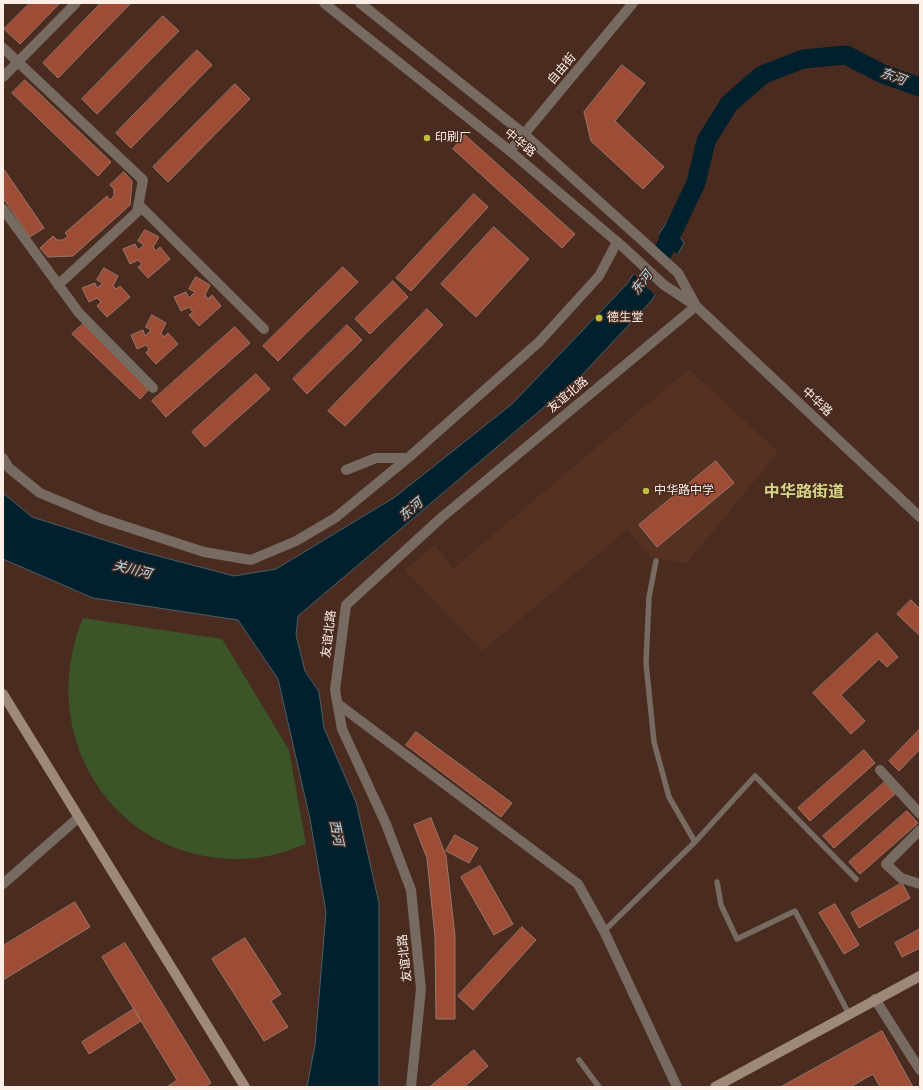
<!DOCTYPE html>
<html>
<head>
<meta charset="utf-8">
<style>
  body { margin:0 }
  #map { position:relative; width:923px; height:1090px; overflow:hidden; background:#492c1f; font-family:Lora,serif }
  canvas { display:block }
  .frame { position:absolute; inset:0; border:4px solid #fdeee7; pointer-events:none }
</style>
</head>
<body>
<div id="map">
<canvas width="923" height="1090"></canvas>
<div class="frame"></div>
</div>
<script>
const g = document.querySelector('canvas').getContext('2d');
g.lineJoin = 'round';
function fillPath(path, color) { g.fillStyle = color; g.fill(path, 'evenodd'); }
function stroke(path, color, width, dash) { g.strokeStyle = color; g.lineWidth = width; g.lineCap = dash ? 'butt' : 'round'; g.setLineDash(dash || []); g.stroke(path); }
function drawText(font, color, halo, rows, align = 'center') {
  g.font = font + ' Lora,"Noto Sans SC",serif'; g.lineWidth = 3; g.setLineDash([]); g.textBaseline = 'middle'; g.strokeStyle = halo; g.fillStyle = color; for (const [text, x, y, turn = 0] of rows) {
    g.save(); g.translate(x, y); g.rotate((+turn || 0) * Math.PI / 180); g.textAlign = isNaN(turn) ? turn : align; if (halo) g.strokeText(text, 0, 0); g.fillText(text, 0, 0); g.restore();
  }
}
fillPath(new Path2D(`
  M689 369 778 452 687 563 652 558 627 530 482 651 405 570 435 545 453 569Z`), '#553121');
fillPath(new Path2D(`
  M83 618 222 639 289 750 306 844C290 850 274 856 257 858 121 872 32 741 83 618Z`), '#3b5528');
const water = new Path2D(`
  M669 219 684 243 652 300 583 374 298 616 296 635 305 671 319 692 324 728 356 802 379 903V1087H307L315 1045 326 912 310 819 278 679 238 620 93 598 3 559V493L32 517 139 551 234 576 276 569 395 497 512 404 627 284Z`);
fillPath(water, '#00202d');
stroke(water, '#4c5e65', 1);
fillPath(new Path2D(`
  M656 234 679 256 656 296 632 273Z`), '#492c1f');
stroke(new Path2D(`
  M663 252 696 183 706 141 729 104 762 75 803 59 846 55 883 74 920 87`), '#00202d', 19);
const building = new Path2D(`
  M30 3H60L20 44 4 29Z
  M101 3H131L58 78 43 63Z
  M163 16 179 31 97 114 82 99Z
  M197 50 212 65 131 148 116 133Z
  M622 65 645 83 615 121 664 167 643 189 591 141 584 112Z
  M25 80 111 162 98 176 12 93Z
  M235 84 250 99 168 182 153 167Z
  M465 135 575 234 562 248 453 149Z
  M3 168 44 228 30 237 3 198Z
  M124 172 132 181 130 205 73 256 48 257 40 248 53 236 57 240H63L68 236 65 233 107 196 110 200 114 196V189L110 185Z
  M474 194 488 207 411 291 396 278Z
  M494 227 529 259 476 317 441 284Z
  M145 230 159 237 153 247 156 251 160 247 170 259 148 278 138 267 142 264 138 260 130 264 123 249 135 244 138 250 144 245 138 241Z
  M343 267 358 282 278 361 263 346Z
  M104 268 118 276 113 286 116 289 120 286 130 297 107 317 97 306 101 302 97 298 89 302 82 288 95 283 97 288 103 283 97 280Z
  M196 277 210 285 205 295 208 299 212 295 221 306 199 326 189 315 193 312 189 307 181 311 174 297 186 292 189 298 195 292 189 289Z
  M393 281 408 297 370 334 355 319Z
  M427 309 443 325 345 426 328 411Z
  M152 315 166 323 161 333 164 337 168 333 178 344 156 364 146 353 149 349 146 345 137 349 131 335 143 330 145 336 151 330 146 327Z
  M83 324 150 388 140 399 72 334Z
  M347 325 362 340 307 394 293 379Z
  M235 327 250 343 166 417 152 401Z
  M256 374 270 389 205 447 192 432Z
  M716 461 734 483 657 547 639 525Z
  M911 600 920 609V636L897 614Z
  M877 633 898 657 887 667 879 659 841 695 865 721 851 734 813 693Z
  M920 729V749L899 771 889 761Z
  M416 732 512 803 501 817 406 745Z
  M864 750 875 763 810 821 798 808Z
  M885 782 895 794 834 848 823 836Z
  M907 811 918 823 860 874 849 862Z
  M431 818 446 856 455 936V1019H436L435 937 427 858 414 825Z
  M455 835 478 848 469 863 446 851Z
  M480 866 513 924 494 935 461 877Z
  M902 883 910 898 859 928 851 913Z
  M75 902 90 927 3 980V946Z
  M835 904 859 945 844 954 819 913Z
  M522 927 536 940 473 1010 458 996Z
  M920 929V948L902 957 895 943Z
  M245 938 281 994 271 1001 288 1027 264 1041 212 959Z
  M125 943 211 1083 205 1087H167L177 1080 102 957Z
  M134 1009 141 1021 89 1054 82 1042Z
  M882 1031 913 1087H880L873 1074 850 1087H781Z
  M474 1050 488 1066 464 1087H430Z`);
fillPath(building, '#9d4d35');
stroke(building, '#9a766b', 1);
stroke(new Path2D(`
  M656 561 649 597 646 663 654 742 669 797 695 842
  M717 882 721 905 737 939 795 911 849 1014
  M604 931 695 842 755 776 856 879
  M579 1060 599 1087`), '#776a61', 5.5);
stroke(new Path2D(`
  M3 48 143 180 137 212 58 285
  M3 77 76 3
  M510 151 633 3
  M139 205 264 329
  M3 209 79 313 153 388
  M3 458 9 468 40 493 100 518 204 552 251 560 296 541 335 518 408 458
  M346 470 376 458H408L539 342 599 276 617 242
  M338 704 578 884 604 931 677 1087
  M880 770 920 814
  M920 830 886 864 901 878 920 884`), '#776a61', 10);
stroke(new Path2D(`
  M324 3 510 151 622 246 664 285 696 306 920 517
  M360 3 524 134 634 233 678 273 695 304
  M3 884 78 818
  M875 999 920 1070
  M411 1087 421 989 411 890 386 824 342 729 335 690 346 605 441 518 696 306`), '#776a61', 10);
stroke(new Path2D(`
  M3 694 245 1087
  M715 1087 920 976`), '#9d8879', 10);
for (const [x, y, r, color] of [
  [427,138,4,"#bebf42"],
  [599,318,4,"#bebf42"],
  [646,491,4,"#bebf42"]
]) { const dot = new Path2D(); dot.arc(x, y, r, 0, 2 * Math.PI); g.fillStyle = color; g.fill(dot); stroke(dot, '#492c1f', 1.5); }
drawText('12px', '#fdeee7', '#492c1f', [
  ["自由街",562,69,-50],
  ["中华路",520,143,39],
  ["友谊北路",568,395,-40],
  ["中华路",817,402,43],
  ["友谊北路",329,634,-83],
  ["友谊北路",405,958,-96]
]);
drawText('12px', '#fdeee7', '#492c1f', [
  ["印刷厂",435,138],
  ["德生堂",607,318],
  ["中华路中学",654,491]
], 'left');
drawText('italic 13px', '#addbf2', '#492c1f', [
  ["东河",893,77,20],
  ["东河",642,283,-53],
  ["东河",411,510,-40],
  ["关川河",132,570,14],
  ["西河",336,833,78]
]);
drawText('bold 16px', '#d3d587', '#492c1f', [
  ["中华路街道",804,492]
]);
</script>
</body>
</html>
